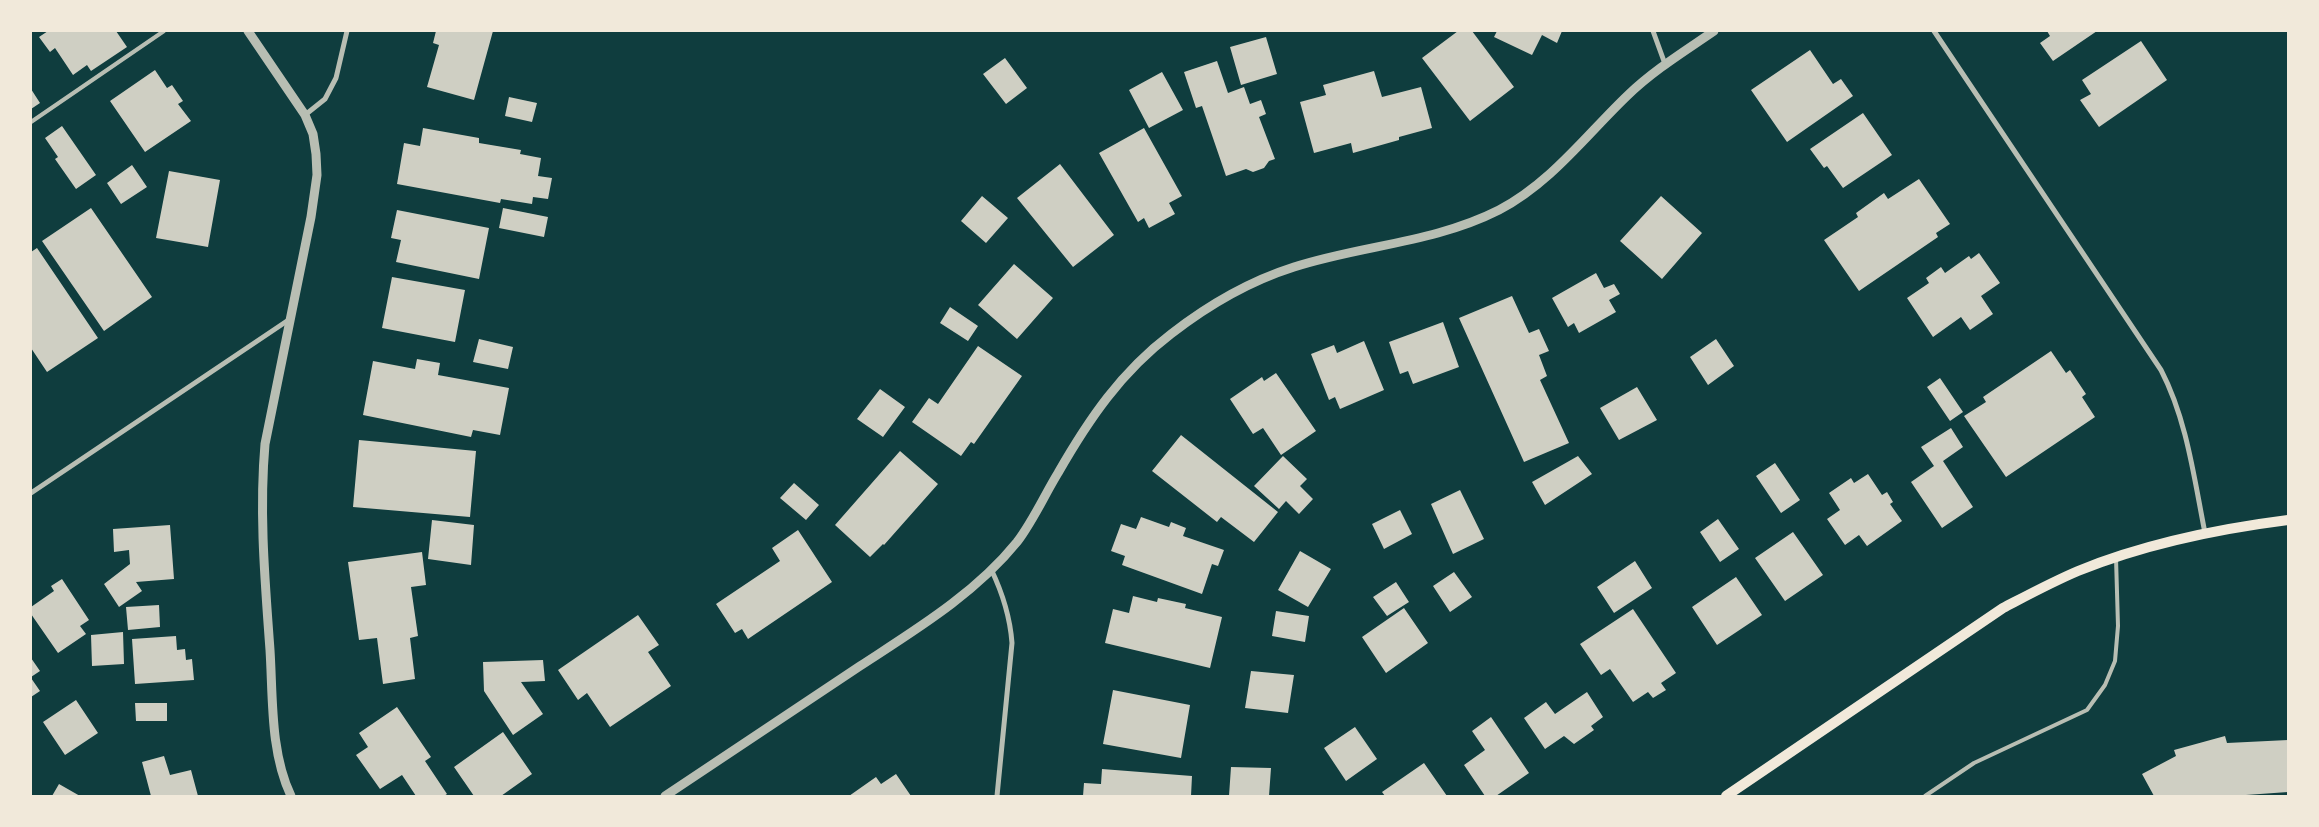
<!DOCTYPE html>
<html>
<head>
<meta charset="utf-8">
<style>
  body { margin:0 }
  #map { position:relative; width:2319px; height:827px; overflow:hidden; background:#0f3d3e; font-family:Figtree,sans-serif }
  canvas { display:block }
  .frame { position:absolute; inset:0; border:32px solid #f1e9da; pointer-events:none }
</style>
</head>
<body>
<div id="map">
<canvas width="2319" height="827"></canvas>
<div class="frame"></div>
</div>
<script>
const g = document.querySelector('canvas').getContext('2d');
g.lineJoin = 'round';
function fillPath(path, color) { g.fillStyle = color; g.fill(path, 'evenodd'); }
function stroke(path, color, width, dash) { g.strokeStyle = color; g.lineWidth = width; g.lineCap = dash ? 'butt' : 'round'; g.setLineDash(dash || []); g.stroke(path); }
fillPath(new Path2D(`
  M48 31H116L127 47 91 71 87 65 73 75 55 48 50 52 39 37Z
  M436 31H493L474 100 427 87 439 45 433 43Z
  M1458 31H1472L1514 87 1470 121 1422 58Z
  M1497 31H1562L1557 43 1542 35 1532 55 1494 37Z
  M2047 31H2097L2053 61 2040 43 2050 36Z
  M1266 37 1277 74 1241 85 1230 47Z
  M2141 41 2167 80 2099 127 2080 100 2091 94 2082 80Z
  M1810 50 1833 84 1841 79 1853 96 1787 142 1751 90Z
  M1005 58 1027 88 1006 104 983 74Z
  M1217 61 1228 93 1244 87 1250 104 1261 100 1266 114 1259 117 1275 159 1269 161 1264 168 1253 172 1246 169 1226 176 1202 106 1196 108 1184 72Z
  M155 70 167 88 172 85 183 101 178 104 191 121 145 152 110 101Z
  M1374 71 1382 97 1421 87 1432 128 1399 137V140L1353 153 1351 143 1314 153 1300 102 1326 95 1323 85Z
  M1162 72 1183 110 1149 128 1129 90Z
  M31 89 40 103 31 109Z
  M509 97 537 103 532 122 505 116Z
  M1863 113 1892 155 1843 188 1827 166 1824 168 1810 149Z
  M62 126 96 175 76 189 55 159 58 157 45 138Z
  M423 128 479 138V143L521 150 520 154 541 158 538 176 552 178 548 199 533 197 532 204 501 199 500 203 397 184 404 143 420 146Z
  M1144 128 1182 196 1169 203 1175 214 1149 228 1144 218 1138 222 1099 153Z
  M1060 164 1114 235 1073 267 1017 198Z
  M132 165 147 187 121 204 107 183Z
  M169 171 220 180 208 247 156 238Z
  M1919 179 1950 224 1936 233 1938 237 1859 291 1824 240 1858 217 1856 213 1884 193 1888 199Z
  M982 196 1008 218 986 243 961 221Z
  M1661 196 1702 233 1662 279 1620 241Z
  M91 208 152 297 104 331 42 241Z
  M503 208 548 217 544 237 499 228Z
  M397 210 489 228 479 279 396 262 401 240 391 238Z
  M37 248 98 338 47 372 31 348V252Z
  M1979 253 2000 283 1981 296 1993 314 1970 330 1961 317 1933 337 1907 298 1929 283 1926 278 1941 267 1945 273 1969 256 1971 259Z
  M1014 264 1053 298 1017 339 978 305Z
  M1596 273 1604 288 1614 284 1620 294 1609 300 1616 312 1579 333 1574 323 1568 327 1552 298Z
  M392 277 465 290 455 342 382 328Z
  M1512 296 1529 333 1539 329 1549 351 1539 355 1547 376 1540 380 1569 443 1524 462 1459 318Z
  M950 307 978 326 968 341 940 323Z
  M1443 322 1459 367 1413 384 1408 371 1400 374 1389 342Z
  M479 339 513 347 508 369 473 362Z
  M1716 339 1734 366 1708 385 1690 357Z
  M1364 341 1384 390 1340 409 1335 397 1329 400 1311 354 1334 345 1337 353Z
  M978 346 1022 376 974 444 971 442 961 456 912 422 929 398 938 404Z
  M2051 351 2066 373 2070 370 2086 394 2082 397 2095 417 2006 477 1964 416 1986 402 1983 397Z
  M417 359 440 363 438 375 509 388 500 435 473 430 471 437 363 415 373 361 415 369Z
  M1276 373 1316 431 1281 455 1263 428 1253 434 1230 399 1262 377 1264 381Z
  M1940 378 1963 412 1950 421 1927 387Z
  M1637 387 1657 420 1619 440 1600 408Z
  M880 389 905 407 883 437 857 419Z
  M1951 428 1963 447 1943 461 1973 507 1942 528 1911 482 1934 466 1921 447Z
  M1181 435 1278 512 1254 542 1221 517 1217 522 1152 471Z
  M359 440 476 451 470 517 353 507Z
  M900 451 938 484 884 545 883 544 870 557 835 525Z
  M1283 456 1307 479 1300 486 1313 499 1299 514 1286 501 1279 509 1254 486Z
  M1578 456 1592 474 1545 505 1532 482Z
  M1775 463 1800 500 1781 513 1756 476Z
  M1868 474 1882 495 1887 492 1893 502 1890 504 1902 521 1867 546 1859 535 1845 545 1827 519 1840 510 1829 493 1851 478 1854 483Z
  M794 483 819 505 806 520 780 498Z
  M1460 490 1484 539 1453 554 1431 504Z
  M1400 510 1412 534 1384 549 1372 524Z
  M1141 517 1169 527 1171 522 1186 528 1183 536 1224 550 1218 566 1212 564 1202 594 1122 565 1125 556 1111 551 1121 524 1136 529Z
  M1718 519 1739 549 1720 562 1700 532Z
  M432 520 474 525 471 565 428 559Z
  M170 525 174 579 136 582 142 591 119 607 104 584 130 564 129 550 114 552 113 529Z
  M798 530 832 582 748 639 742 629 735 633 716 604 780 561 772 548Z
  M1793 532 1823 575 1785 601 1755 558Z
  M1300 551 1331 569 1308 607 1278 590Z
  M422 552 426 585 411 587 418 636 410 638 415 679 383 684 377 638 359 640 348 562Z
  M1635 561 1652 588 1614 613 1597 587Z
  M1454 572 1472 597 1450 612 1433 586Z
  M1736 577 1762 615 1717 645 1692 607Z
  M62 579 89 620 80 626 86 634 58 653 31 614V607L54 591 51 586Z
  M1396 582 1409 602 1387 616 1373 597Z
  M1133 596 1157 602 1158 598 1186 604 1185 608 1222 617 1210 668 1105 643 1113 609 1129 613Z
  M159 605 160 627 128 630 126 607Z
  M1404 608 1428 643 1386 673 1362 637Z
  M1633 609 1676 673 1661 683 1666 690 1653 698 1648 692 1633 702 1610 669 1601 675 1580 644Z
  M1276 611 1309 616 1305 642 1272 636Z
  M638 615 659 645 648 652 671 686 610 727 587 693 578 700 558 670Z
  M123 632 124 664 92 666 91 635Z
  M176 636 177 650 185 649 186 660 192 659 194 680 135 684 132 639Z
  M31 658 40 671 31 677Z
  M543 660 545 681 521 682 543 714 513 735 484 691 483 662Z
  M1251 671 1294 675 1288 713 1245 708Z
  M31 678 40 691 31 697Z
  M1113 690 1190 705 1181 758 1103 744Z
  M1587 692 1603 717 1591 726 1594 730 1574 744 1564 736 1545 749 1524 718 1546 702 1555 714Z
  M76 700 98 733 65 755 43 722Z
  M135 703H167V721H136Z
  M397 707 431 757 425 761 447 794 444 796H416L402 775 380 789 356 755 368 747 359 733Z
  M1491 717 1529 773 1496 796H1485L1464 765 1485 750 1472 731Z
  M1355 727 1377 759 1346 781 1324 748Z
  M503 732 532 774 501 796H474L454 767Z
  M2225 736 2227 743 2288 740V792L2232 796H2154L2142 774 2176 756 2174 750Z
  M164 756 170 775 191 770 198 796H151L142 762Z
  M1424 763 1447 796H1385L1382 792Z
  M1231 767 1271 768 1269 796H1229Z
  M1102 769 1192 776 1191 796H1083L1084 783 1101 784Z
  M896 774 911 796H849L876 777 881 784Z
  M59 784 80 796H52Z`), '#cfcfc3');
stroke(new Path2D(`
  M31 122 164 31
  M1925 796 1974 763 2087 710 2105 685 2115 661 2118 626 2116 558`), '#b8beb3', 4);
stroke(new Path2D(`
  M1653 31 1665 64
  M1934 31 2161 370C2187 420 2194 478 2205 533
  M305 115 325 99 336 78 347 31
  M31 493 290 319
  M991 569C1003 594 1010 616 1012 643L997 796`), '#b8beb3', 5);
stroke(new Path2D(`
  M248 31 305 115 313 134 316 154 317 175 311 217 265 444C259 513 265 581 270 650 273 697 270 752 291 796
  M665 796C730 753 795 709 860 666 915 630 975 594 1017 542 1033 521 1044 496 1058 473 1089 419 1121 372 1171 334 1207 306 1250 281 1294 267 1362 245 1434 243 1499 210 1551 183 1587 134 1628 95 1654 70 1685 51 1714 31`), '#b8beb3', 9);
stroke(new Path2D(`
  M1726 796 2003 608C2028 595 2052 582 2078 571 2144 544 2217 529 2288 520`), '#f1e9da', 10);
</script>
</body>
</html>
